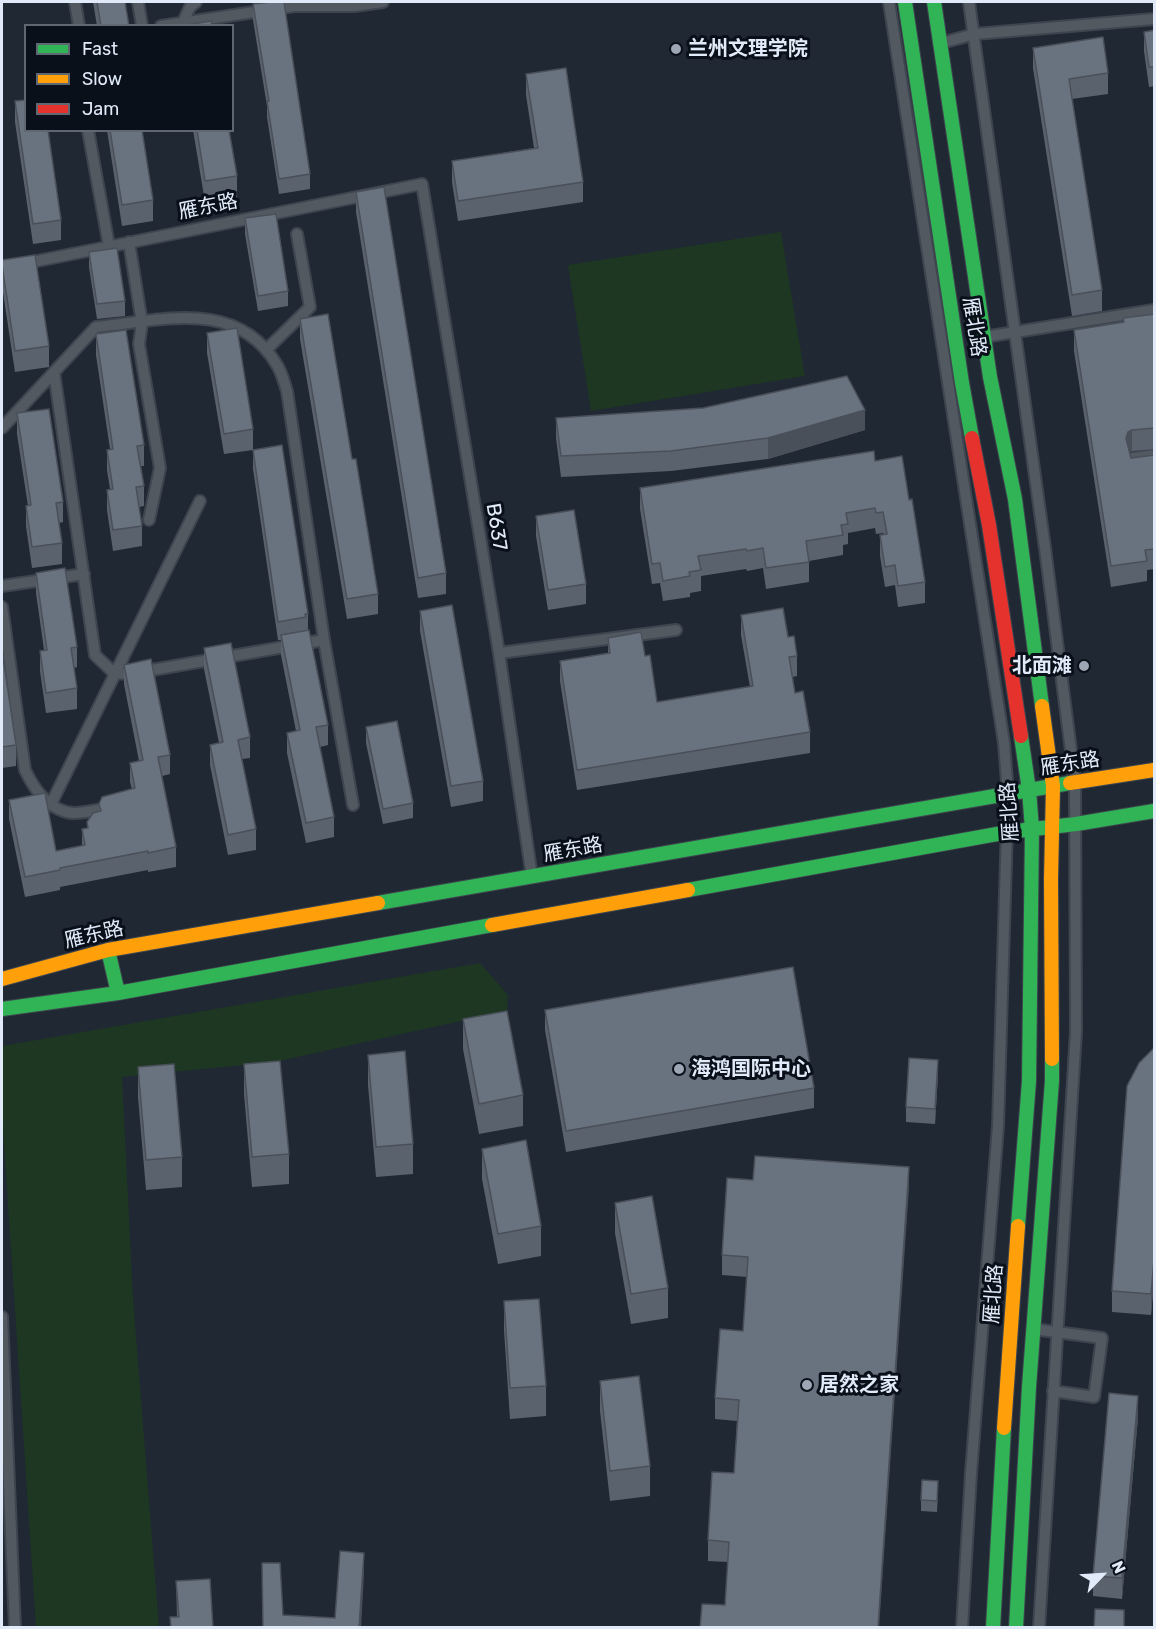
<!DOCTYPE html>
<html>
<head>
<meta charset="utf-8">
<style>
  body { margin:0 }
  #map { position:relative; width:1156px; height:1629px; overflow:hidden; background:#202834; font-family:Rubik,sans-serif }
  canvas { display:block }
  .frame { position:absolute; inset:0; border:3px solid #e0eaf9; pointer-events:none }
  .legend { position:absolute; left:24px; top:24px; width:210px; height:108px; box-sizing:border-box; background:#091019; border:2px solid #5f6773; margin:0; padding:8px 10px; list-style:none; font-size:18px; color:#e0eaf9 }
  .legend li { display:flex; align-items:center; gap:12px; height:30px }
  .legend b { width:30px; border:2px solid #5f6773 }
  .north { position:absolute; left:1072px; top:1545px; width:60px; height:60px; -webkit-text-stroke:4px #091019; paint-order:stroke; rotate:65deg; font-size:16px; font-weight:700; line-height:24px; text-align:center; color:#e0eaf9 }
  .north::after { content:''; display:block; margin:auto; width:21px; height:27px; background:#e0eaf9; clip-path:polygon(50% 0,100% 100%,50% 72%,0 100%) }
</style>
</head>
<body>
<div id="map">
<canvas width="1156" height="1629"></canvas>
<div class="frame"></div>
<ul class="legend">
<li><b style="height:8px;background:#30b455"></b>Fast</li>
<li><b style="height:8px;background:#ff9f0a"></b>Slow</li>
<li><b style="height:8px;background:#e5322d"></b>Jam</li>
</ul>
<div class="north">N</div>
</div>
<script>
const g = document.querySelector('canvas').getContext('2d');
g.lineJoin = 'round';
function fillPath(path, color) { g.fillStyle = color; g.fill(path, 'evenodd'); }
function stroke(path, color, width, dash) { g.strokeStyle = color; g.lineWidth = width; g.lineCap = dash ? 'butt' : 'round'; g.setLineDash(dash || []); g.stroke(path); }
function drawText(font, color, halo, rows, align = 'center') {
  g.font = font + ' Rubik,"Noto Sans SC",sans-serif'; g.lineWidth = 6; g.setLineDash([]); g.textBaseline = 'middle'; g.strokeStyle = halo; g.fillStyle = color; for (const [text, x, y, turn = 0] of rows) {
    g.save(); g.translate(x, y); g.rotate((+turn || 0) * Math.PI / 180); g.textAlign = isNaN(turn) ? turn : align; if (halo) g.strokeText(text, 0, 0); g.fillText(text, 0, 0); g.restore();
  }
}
fillPath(new Path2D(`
  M781 232 805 376 591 411 568 265Z
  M480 963 508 995 507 1011 274 1062 122 1077 133 1298 159 1627H36L2 1114V1046Z`), '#1d3723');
const street = new Path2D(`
  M75 2 79 26
  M138 2 142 26
  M889 2 1004 743 1008 794 998 1126 971 1473 962 1628
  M969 2 1045 548 1075 782 1076 1032 1039 1628
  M183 22 190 7 196 2
  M161 26 294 6H354L383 2
  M941 43 975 34 1154 19
  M88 130 109 246
  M129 242 142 323 139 344 160 468 149 520
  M2 268 422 184 499 653 532 877
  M984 337 1154 310
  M266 350 310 307 297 234
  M54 372 95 655 114 673 129 674 324 640
  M2 428 96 327C160 321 237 297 277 365 282 373 284 382 287 391L324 640 353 805
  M1133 458 1154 455
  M2 586 84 574
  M2 607 25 770C34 789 50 812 74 813 85 813 97 810 108 808L112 804
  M499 653 676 630
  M51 804 200 501
  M2 1317 15 1628
  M1033 1329 1102 1338 1094 1397 1053 1391`);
const fast = new Path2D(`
  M905 2 962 383 972 438
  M934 2 990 377 1015 499 1042 706
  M688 890 1008 832 1076 824 1154 811
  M378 903 1070 783
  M108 950 118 993
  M2 1009 118 993 492 925
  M1018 1226 1029 1081 1032 829 1029 790 1021 736
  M993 1628 1004 1428
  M1016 1628 1029 1387 1052 1081V1059`);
const slow = new Path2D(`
  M1042 706 1053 786 1051 879 1052 1059
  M1070 783 1154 770
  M492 925 688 890
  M2 979 108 950 378 903
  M1004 1428 1018 1226`);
const jam = new Path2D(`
  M972 438 989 525 1021 736`);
stroke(street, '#3e454f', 14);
stroke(fast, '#3e454f', 16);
stroke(slow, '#3e454f', 16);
stroke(jam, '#3e454f', 16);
stroke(street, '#525961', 10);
stroke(fast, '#30b455', 14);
stroke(slow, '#ff9f0a', 14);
stroke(jam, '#e5322d', 14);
fillPath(new Path2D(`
  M93 2H125L129 26H97Z
  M253 4 310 174V189L279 194 267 117V106L253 20Z
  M1155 30V86L1149 87 1144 51V32Z
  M1033 48 1108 73V94L1072 99 1102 290V311L1072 316 1033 68Z
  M526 74 583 182V202L458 221 452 182V161L534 148 526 95Z
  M15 101 61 220V240L33 244 15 122Z
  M107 130H142L153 200V221L122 226Z
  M193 130H229L237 176V197L205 202Z
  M356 192 446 573V594L418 598 356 212Z
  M245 218 288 291V306L258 311 245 234Z
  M89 252 125 301V316L97 319 89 267Z
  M2 260 49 346V367L15 372 2 286Z
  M1155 314V449L1132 451 1129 452 1131 458 1155 455V569L1147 570V581L1111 587 1074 351V330L1123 323V318Z
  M300 319 352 459 378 594V614L347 619 300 339Z
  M207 333 253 429V450L224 454 207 353Z
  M96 334 144 445V466H141L144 486V506L139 507 142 526V546L113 551 107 510V490L110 489 107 470V450L110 449 96 355Z
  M17 413 63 502V522L59 523 62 543V564L32 568 26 526V506H28L17 434Z
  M556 418 865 430 768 459 671 471 561 477 556 438Z
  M253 450 308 614V630L328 725V745L320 747 334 817V837L306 843 287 753V733L296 731 281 655V640H278L253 469Z
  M875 461 909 500 925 582V603L898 607 895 585 885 587 880 556V535H884L883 533 876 534 875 528 848 533V544L843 545V555L809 561V582L766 589 763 568 747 571 746 569 701 576V591L690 593V597L663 601 660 583 652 584 640 509V488Z
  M536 516 586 584V604L548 610 536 536Z
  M36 573 77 647V667L74 668 77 688V709L46 713 40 671V651L44 650 36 593Z
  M420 611 483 781V801L451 807 420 631Z
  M741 615 788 637 797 656V676L793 677 795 693 810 732V753L577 790 560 681V661L608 653V638L645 656 657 702 750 687 741 635Z
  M204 648 250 737V758L242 759 256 829V850L228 855 210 765V745L219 743 204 669Z
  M2 651 16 745V766L2 768Z
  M124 665 170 755V774L162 776 176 847V867L148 872V870L60 887V890L25 897 9 819V800L56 851 82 846V829L87 828V822L99 811V804L132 789 130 782V763L139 761 124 684Z
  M366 727 413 803V818L383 824 366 743Z
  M545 1010 814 1088V1108L566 1152 545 1030Z
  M463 1019 523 1095V1126L479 1134 463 1049Z
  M1155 1047V1269L1151 1315 1112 1312V1291Z
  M368 1055 413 1144V1174L376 1177 368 1085Z
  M244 1064 289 1154V1184L252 1187 244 1094Z
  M138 1067 182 1157V1187L146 1190 138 1097Z
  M938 1075 935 1124 906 1122V1107Z
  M482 1149 541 1226V1256L498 1264 482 1179Z
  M753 1180 909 1188 725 1605 728 1562 708 1561V1540L734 1473 737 1421 715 1419V1398L743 1331 747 1277 722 1275V1255Z
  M615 1203 668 1288V1318L631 1324 615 1233Z
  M504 1301 546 1386V1416L510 1419 504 1331Z
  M600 1381 650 1466V1496L610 1501 600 1411Z
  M1138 1417 1122 1599 1093 1596V1576Z
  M938 1492 937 1512 921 1511V1500Z
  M176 1581 213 1628H170V1617H177Z`), '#5a626d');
fillPath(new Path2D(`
  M865 410V430L768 459V438Z
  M1132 430V451L1128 453 1126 438 1128 432Z
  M938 1060V1075L935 1124V1109Z
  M909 1167V1188L879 1628H878Z
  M1155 1249V1269L1151 1315V1294Z
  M1138 1396V1417L1122 1599V1578Z
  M364 1553V1574L361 1628H359Z`), '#4a5059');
const building = new Path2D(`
  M97 2H125L129 26H101Z
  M271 2H284L310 174 279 179 267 101H269L253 4Z
  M211 21 212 26H181Z
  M1155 30V67H1149L1144 32Z
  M1103 37 1108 73 1069 79 1102 290 1072 295 1033 48Z
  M566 68 583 182 458 201 452 161 538 148 526 74Z
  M26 100V130H48L61 220 33 224 15 101Z
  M110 130H142L153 200 122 205Z
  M197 130H229L237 176 205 181Z
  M384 187 446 573 418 578 356 192Z
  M276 214 288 291 258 296 245 218Z
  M117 248 125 301 97 304 89 252Z
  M35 255 49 346 15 351 2 265V260Z
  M328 314 352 459H356L378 594 347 599 300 319Z
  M1155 314V428L1132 430 1128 432 1126 438 1131 458 1155 455V549L1145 550 1147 561 1111 566 1074 330 1124 322 1123 318Z
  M237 328 253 429 224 434 207 333Z
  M126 330 144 445 137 446 144 486 136 487 142 526 113 530 107 490 113 489 107 450 113 449 96 334Z
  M847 376 865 410 768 438 671 451 561 456 556 418 703 408Z
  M49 409 63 502 56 503 62 543 32 547 26 506 31 505 17 413Z
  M282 445 308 614H305L306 617 278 622 253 450Z
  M874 451 875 461 902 456 909 500 912 499 925 582 898 586 895 565 885 567 880 535 887 534 883 512 876 513 875 508 846 513 848 524 841 525 843 535 806 541 809 562 766 568 763 548 747 551 746 549 698 556 701 570 689 572 690 576 663 581 660 563 652 564 640 488Z
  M574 510 586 584 548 590 536 516Z
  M65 568 77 647 71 648 77 688 46 693 40 651 47 650 36 573Z
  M452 605 483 781 451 786 420 611Z
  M783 608 788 637 794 636 797 656 789 657 795 693 803 691 810 732 577 770 560 661 610 653 608 638 641 632 645 656 650 655 657 702 753 686 741 615Z
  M309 630 328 725 316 727 334 817 306 823 287 733 300 730 281 635Z
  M231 643 250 737 238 740 256 829 228 835 210 745 223 742 204 648Z
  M2 651 16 745 2 747Z
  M151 659 170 755 158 757 176 847 148 853V851L60 868V870L25 877 9 800 45 793 56 851 85 845 82 829 88 828 87 822 93 813 101 811 99 804 102 797 135 788 130 763 143 760 124 665Z
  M397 721 413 803 383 809 366 727Z
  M793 967 814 1088 566 1131 545 1010Z
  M507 1011 523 1095 479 1104 463 1019Z
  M1155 1047V1249L1151 1294 1112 1291 1127 1086 1139 1063Z
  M405 1051 413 1144 376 1147 368 1055Z
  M909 1058 938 1060 935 1109 906 1107Z
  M280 1061 289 1154 252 1157 244 1064Z
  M174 1064 182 1157 146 1160 138 1067Z
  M526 1140 541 1226 498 1234 482 1149Z
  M755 1156 909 1167 878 1628H700L702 1604 725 1605 729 1542 708 1540 712 1472 734 1473 739 1400 715 1398 720 1329 743 1331 748 1257 722 1255 727 1178 753 1180Z
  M652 1196 668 1288 631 1294 615 1203Z
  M539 1299 546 1386 510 1388 504 1301Z
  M639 1376 650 1466 610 1471 600 1381Z
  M1109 1393 1138 1396 1122 1578 1093 1576Z
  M922 1480 938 1481 937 1501 921 1500Z
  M340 1551 364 1553 359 1628H263L262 1563H280L283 1615 335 1618Z
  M210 1579 213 1628H171L170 1617H179L176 1581Z
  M1095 1609 1124 1610V1628H1094Z`);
fillPath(building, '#69727f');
stroke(building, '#4a5059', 1.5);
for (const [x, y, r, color] of [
  [676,49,6,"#9da6b4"],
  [1084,666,6,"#9da6b4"],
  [679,1069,6,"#9da6b4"],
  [807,1385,6,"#9da6b4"]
]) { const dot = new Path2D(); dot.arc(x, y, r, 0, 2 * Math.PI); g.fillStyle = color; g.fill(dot); stroke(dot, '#091019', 2); }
drawText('bold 20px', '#e0eaf9', '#091019', [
  ["兰州文理学院",688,49],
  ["北面滩",1072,666,"right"],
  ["海鸿国际中心",691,1069],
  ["居然之家",819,1385]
], 'left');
drawText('20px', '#e0eaf9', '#091019', [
  ["雁东路",208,207,-11],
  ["雁北路",974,327,81],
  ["B637",496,527,81],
  ["雁东路",1070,764,-9],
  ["雁北路",1010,812,-94],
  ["雁东路",573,850,-10],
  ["雁东路",94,935,-13],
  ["雁北路",994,1294,-86]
]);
</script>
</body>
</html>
